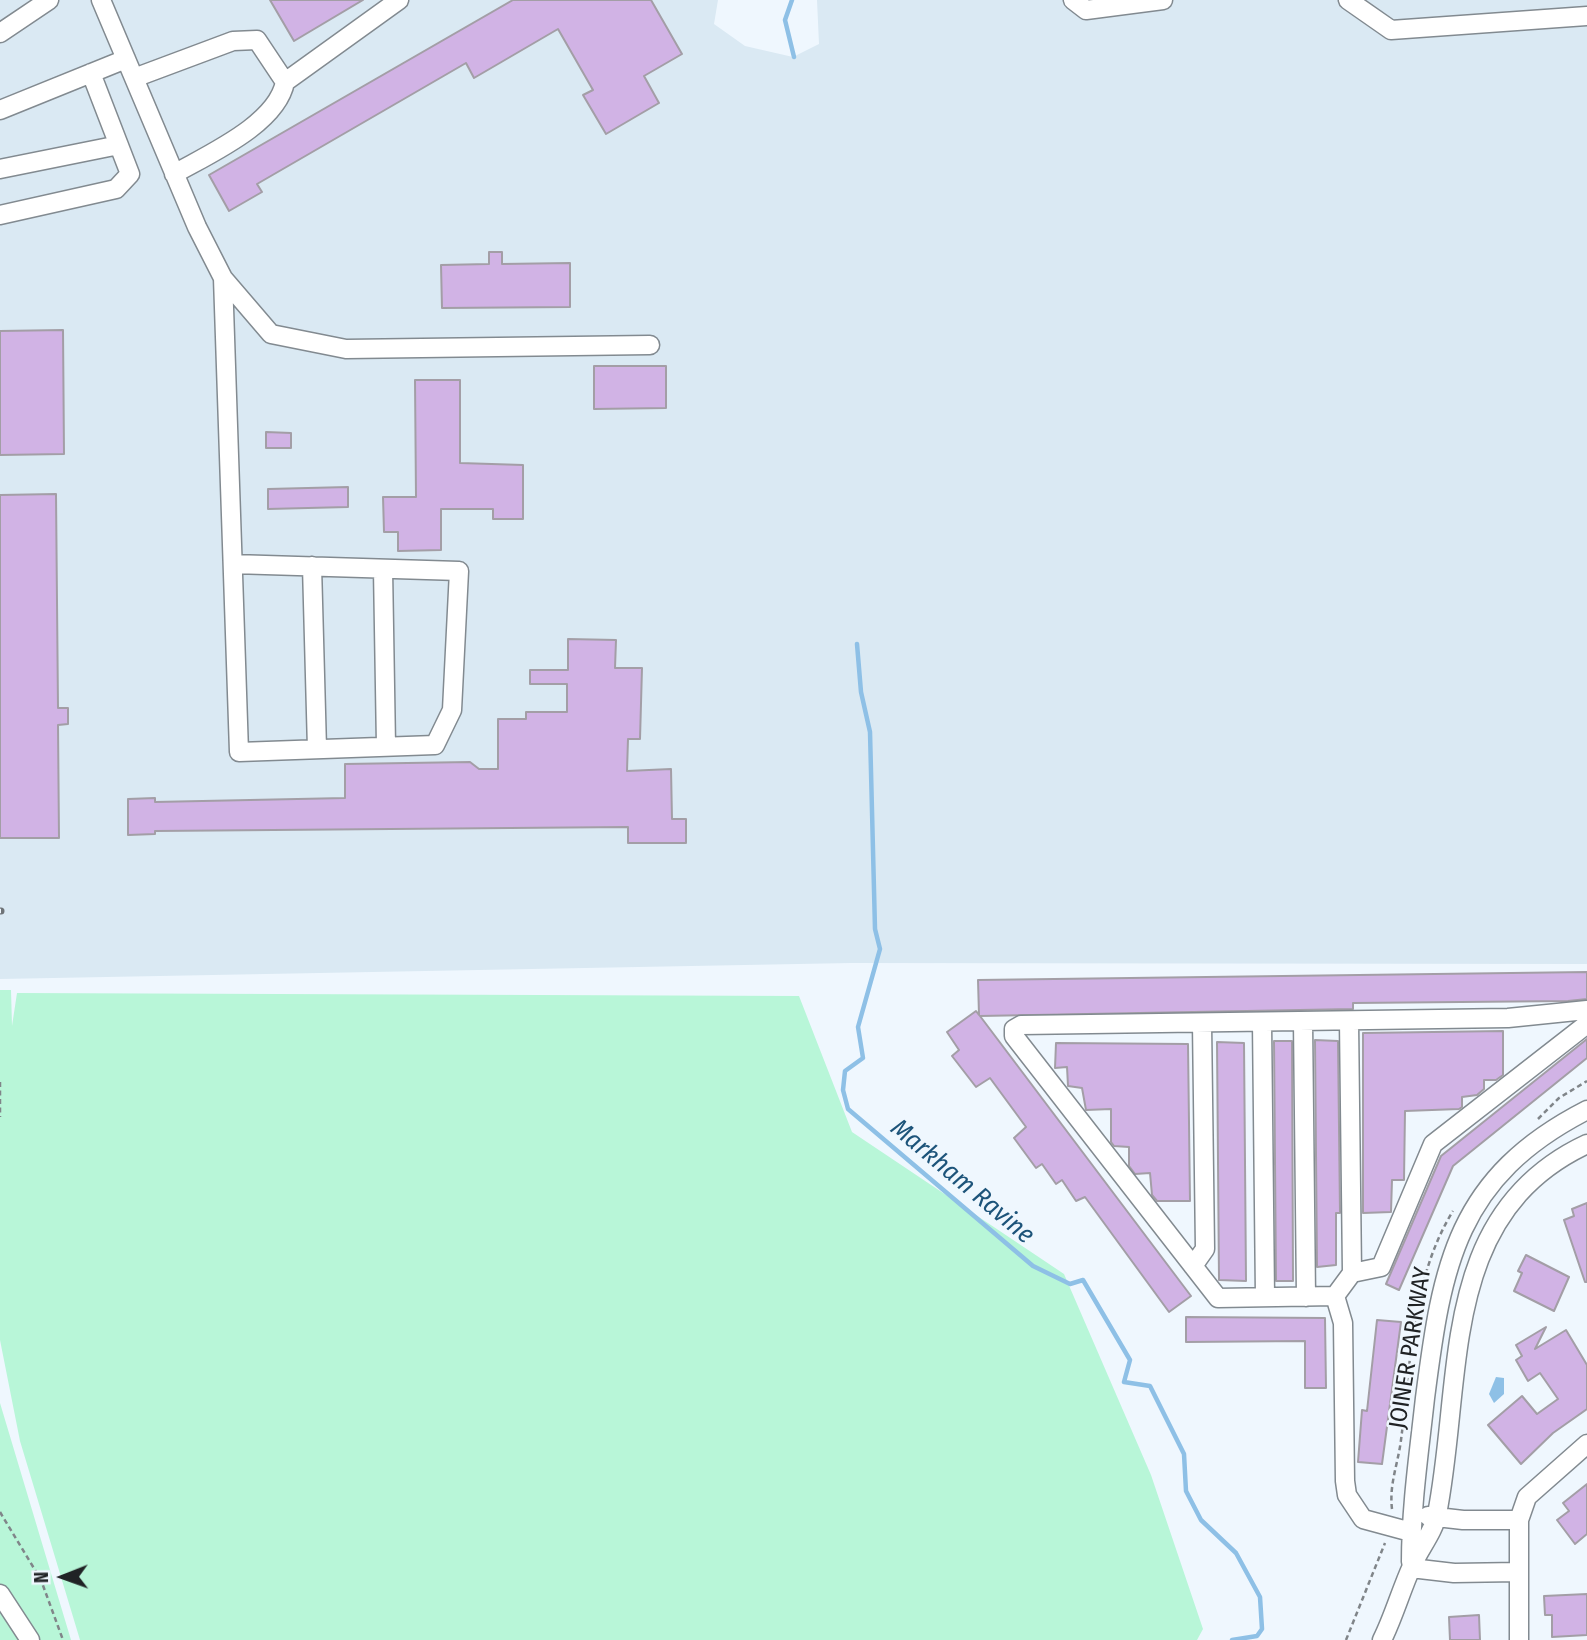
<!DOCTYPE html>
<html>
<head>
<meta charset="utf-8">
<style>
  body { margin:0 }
  #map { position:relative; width:1587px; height:1640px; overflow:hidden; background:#eff7fe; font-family:"Fira Sans Condensed",sans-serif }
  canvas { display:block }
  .north { position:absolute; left:28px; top:1542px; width:70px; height:70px; -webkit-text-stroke:5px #eff7fe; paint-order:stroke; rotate:269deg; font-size:19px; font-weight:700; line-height:28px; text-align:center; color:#202325 }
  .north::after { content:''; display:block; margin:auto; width:24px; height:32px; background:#202325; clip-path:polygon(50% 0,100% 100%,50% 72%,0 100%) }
</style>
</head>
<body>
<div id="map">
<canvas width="1587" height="1640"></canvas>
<div class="north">N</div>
</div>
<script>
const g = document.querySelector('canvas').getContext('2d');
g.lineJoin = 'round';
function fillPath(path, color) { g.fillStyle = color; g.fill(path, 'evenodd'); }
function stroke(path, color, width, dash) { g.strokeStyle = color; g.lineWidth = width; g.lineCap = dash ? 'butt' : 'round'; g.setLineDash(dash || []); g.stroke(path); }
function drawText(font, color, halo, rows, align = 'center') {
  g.font = font + ' "Fira Sans Condensed",sans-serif'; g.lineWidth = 5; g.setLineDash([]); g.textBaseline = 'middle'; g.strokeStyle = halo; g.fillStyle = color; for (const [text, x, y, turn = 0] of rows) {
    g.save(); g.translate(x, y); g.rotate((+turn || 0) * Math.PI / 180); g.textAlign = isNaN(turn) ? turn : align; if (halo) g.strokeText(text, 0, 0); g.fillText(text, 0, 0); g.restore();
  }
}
fillPath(new Path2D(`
  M0 0H718L714 24 745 46 793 57 819 44 817 0H1587V964L851 963 0 979Z`), '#dae9f3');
fillPath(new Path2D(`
  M0 990H11L12 1026 17 993 799 996 852 1132 1064 1274 1151 1475 1203 1629 1197 1640H80L20 1441 0 1340Z
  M0 1403 71 1640H0Z`), '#b8f6d8');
fillPath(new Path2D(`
  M1496 1377 1504 1378V1394L1494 1403 1489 1394Z`), '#8ec0e6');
stroke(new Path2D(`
  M792 0 785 20 794 57
  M857 644 861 692 870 732 875 929 880 949 858 1027 863 1058 845 1071 843 1090 848 1109 1033 1266 1070 1284 1083 1280 1130 1360 1124 1382 1150 1386 1184 1454 1186 1491 1201 1520 1236 1553 1260 1597 1262 1629 1257 1636 1232 1640`), '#8ec0e6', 4.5);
const building = new Path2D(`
  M270 0H363L294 41Z
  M513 0H651L682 54 644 76 659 103 606 134 583 95 593 90 558 29 474 78 466 63 257 184 262 192 229 211 209 175Z
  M489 252H502V264L570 263V307L442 308 441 265 489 264Z
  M63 330 64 454 0 455V331Z
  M594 366H666V408L594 409Z
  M415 380H460V463L523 465V519H493V509H441V550L398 551V532H384L383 497H416Z
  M266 432 291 433V448H266Z
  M348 487V507L268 509V489Z
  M56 494 58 708H68V724L58 725 59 838H0V495Z
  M568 639 616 640 615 668H642L640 739H628L627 771 671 769 672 819H686V843H628V827L155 831V834L128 835V799L155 798V802L345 798V764L470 762 479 769H498V719H526V712H567V684H530V670H568Z
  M1587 972V999L1568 1001 1353 1003V1009L980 1016 1191 1296 1169 1312 1085 1197 1076 1201 1062 1180 1056 1184 1042 1164 1036 1168 1014 1138 1026 1127 990 1078 976 1087 952 1056 959 1050 947 1032 976 1011 979 1015 978 980Z
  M1503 1031V1075L1496 1080H1484V1089L1477 1095 1462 1097V1107L1459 1109 1405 1111 1404 1180H1392L1391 1212 1363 1213V1033Z
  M1587 1039V1058L1453 1166 1399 1290 1386 1284 1441 1156Z
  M1315 1040 1338 1041 1340 1213H1336V1265L1317 1267Z
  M1274 1041H1292L1293 1281H1276Z
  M1217 1042 1244 1043 1246 1281 1219 1280Z
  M1056 1043 1188 1044 1190 1201H1157L1152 1195 1150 1173 1135 1174 1129 1166V1147L1114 1146 1111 1142V1109L1086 1110 1082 1088 1068 1086 1067 1067 1055 1068Z
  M1587 1203V1282H1585L1564 1220 1574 1216 1572 1209Z
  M1526 1255 1569 1277 1554 1311 1514 1291 1522 1273 1518 1271Z
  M1186 1317 1325 1318 1326 1388H1305V1341L1186 1342Z
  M1377 1320 1401 1322 1382 1464 1358 1462 1362 1410 1367 1411Z
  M1546 1327 1535 1349 1566 1330 1587 1365V1409L1553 1433 1521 1464 1488 1425 1522 1396 1537 1414 1558 1399 1540 1373 1528 1381 1516 1360 1522 1356 1516 1345Z
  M1587 1484V1534L1575 1544 1557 1520 1569 1511 1563 1503Z
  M1587 1594V1635L1552 1637V1615H1545L1544 1596Z
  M1479 1615 1480 1640H1450L1449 1617Z`);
fillPath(building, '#d1b3e5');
stroke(building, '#a39ea6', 2);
const minor = new Path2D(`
  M101 0 197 227 223 278 239 752 435 745 452 710 459 571 233 564
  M1073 0 1086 10 1163 0
  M1348 0 1391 30 1587 16
  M0 33 49 0
  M134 78 233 41 257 40 285 82C277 124 209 154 174 174
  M285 82 399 0
  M0 110 126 59
  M0 169 119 145
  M0 215 116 189 130 174 91 73
  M223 278 271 334 346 349 650 345
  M312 566 317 749
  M383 569 386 746
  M1303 1021 1306 1297
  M1349 1021 1352 1273
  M1262 1022 1265 1297
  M1193 1266 1205 1249 1202 1023
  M1335 1296 1218 1298 1014 1036V1029L1021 1025 1508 1018 1587 1010
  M1335 1296 1352 1273 1381 1267 1433 1144 1587 1024
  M1335 1296 1343 1323 1345 1481 1347 1495 1363 1519 1411 1532
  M1428 1516 1463 1520H1519
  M1411 1562C1411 1507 1419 1453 1425 1398 1442 1265 1456 1177 1587 1110
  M1411 1568 1454 1573 1518 1572
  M0 1594 30 1640
  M1382 1640C1394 1616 1401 1590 1412 1566 1419 1549 1434 1532 1437 1514 1464 1378 1437 1214 1587 1144
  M1519 1640V1520L1527 1497 1587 1444`);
stroke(minor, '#828a90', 21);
stroke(new Path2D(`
  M0 1082V1117
  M1538 1119 1559 1098 1587 1081
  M1392 1509C1389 1484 1398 1464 1401 1440 1411 1363 1411 1279 1453 1211
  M0 1512 41 1580 63 1640
  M1346 1640 1385 1543`), '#808589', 2.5, [5, 3.5]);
stroke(minor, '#fff', 18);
const rail = new Path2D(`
  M0 911H1`);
stroke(rail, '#6e7377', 7);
stroke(rail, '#eff7fe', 4.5, [13]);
drawText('24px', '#202325', '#eff7fe', [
  ["JOINER PARKWAY",1411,1348,-81]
]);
drawText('italic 26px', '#1d547a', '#eff7fe', [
  ["Markham Ravine",962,1182,40]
]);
</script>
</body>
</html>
